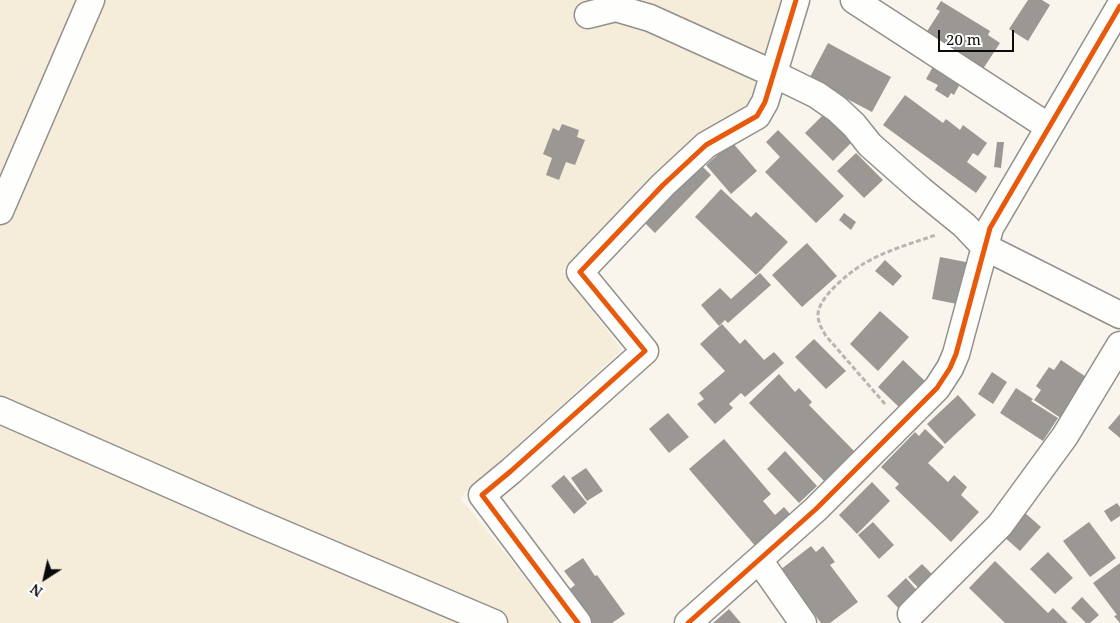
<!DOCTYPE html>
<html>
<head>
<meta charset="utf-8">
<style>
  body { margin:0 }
  #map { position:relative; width:1120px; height:623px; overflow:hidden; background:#f9f5ed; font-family:"Noto Serif",serif }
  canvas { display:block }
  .north { position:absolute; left:20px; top:553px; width:50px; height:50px; -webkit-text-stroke:4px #fff; paint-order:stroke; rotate:215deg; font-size:14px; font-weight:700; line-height:20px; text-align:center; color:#0a0a0a }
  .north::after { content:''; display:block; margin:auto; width:18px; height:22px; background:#0a0a0a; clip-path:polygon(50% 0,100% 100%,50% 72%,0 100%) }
  .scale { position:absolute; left:938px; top:30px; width:76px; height:22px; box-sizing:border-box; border:2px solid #0a0a0a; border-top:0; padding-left:6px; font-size:15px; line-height:18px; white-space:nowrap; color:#0a0a0a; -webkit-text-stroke:4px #fff; paint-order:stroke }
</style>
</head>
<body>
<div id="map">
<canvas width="1120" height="623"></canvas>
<div class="north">N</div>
<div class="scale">20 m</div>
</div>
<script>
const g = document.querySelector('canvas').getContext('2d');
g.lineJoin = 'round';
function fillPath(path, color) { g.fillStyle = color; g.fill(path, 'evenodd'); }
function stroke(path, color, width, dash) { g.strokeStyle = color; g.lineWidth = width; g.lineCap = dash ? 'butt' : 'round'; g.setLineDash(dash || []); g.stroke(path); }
fillPath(new Path2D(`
  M0 0H789L752 100 729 119 683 147 562 271 622 350 460 498 562 623H0Z`), '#f5edda');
fillPath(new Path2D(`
  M1028 0H1042L1050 5 1028 41 1009 29Z
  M941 1 990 31 988 35 1000 43 981 72 924 36 940 11 936 9Z
  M828 43 891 77 872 112 809 79Z
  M935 63 963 78 954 95 951 93 948 98 935 90 938 85 926 79Z
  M905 95 943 123 946 119 960 130 963 125 987 143 978 156 973 153 967 162 987 177 976 193 883 125Z
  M827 111 856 138 833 161 805 133Z
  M562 124 579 130 577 137 585 140 575 165 566 162 559 180 546 175 552 158 543 154 553 128 559 131Z
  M778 130 844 196 816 223 765 172 780 157 766 142Z
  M732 142 757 171 731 194 706 165Z
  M997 142H1004L1001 168 994 167Z
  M856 153 883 180 864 198 837 171Z
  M699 163 711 175 655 233 643 221Z
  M721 189 751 217 756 212 788 242 756 275 695 217Z
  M844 213 856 222 851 230 839 220Z
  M807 243 837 276 802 307 772 275Z
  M940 257 971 263 962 305 932 299Z
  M885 260 902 276 893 286 875 271Z
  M760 273 771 285 728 323 725 320 719 326 701 305 720 288 731 299Z
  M880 311 909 337 878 371 850 344Z
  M722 324 740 344 745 339 764 360 774 352 784 363 745 397 741 393 729 404 733 408 715 424 697 404 704 399 699 393 725 371 700 344Z
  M814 339 846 371 826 389 795 357Z
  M903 360 926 382 900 408 878 387Z
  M1061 360 1095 383 1068 423 1034 400 1041 390 1036 386 1049 367 1054 370Z
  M992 372 1007 382 993 404 978 394Z
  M779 374 795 392 799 388 812 402 809 405 854 451 824 481 749 403Z
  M1016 388 1033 399 1031 401 1058 418 1043 441 1000 413Z
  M958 395 976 415 945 444 927 424Z
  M668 413 689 437 669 453 649 429Z
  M1120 414V438L1108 428Z
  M925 429 944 447 928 463 948 482 954 475 967 487 961 495 979 512 951 542 895 488 899 484 881 467 915 432 919 436Z
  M724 439 771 494 763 501 775 515 784 507 790 514 779 524 781 527 757 548 689 469Z
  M785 451 817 486 799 503 767 469Z
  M586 468 603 491 587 501 571 478Z
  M564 475 587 503 574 514 551 486Z
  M872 482 890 501 857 534 839 515Z
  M1117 503 1120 507V516L1111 522 1104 511Z
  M1024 512 1041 527 1020 551 1003 536Z
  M873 522 894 545 879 559 858 535Z
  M1089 522 1116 558 1090 577 1063 541Z
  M811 546 816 552 823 546 835 562 830 565 858 602 830 623H821L780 570Z
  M1048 552 1073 578 1055 594 1030 569Z
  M583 558 595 576 597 575 625 614 612 623H588L566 592 575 585 564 571Z
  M995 561 1048 613 1053 608 1068 623H1005L969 588Z
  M1120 563V623L1114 616 1117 615 1093 583Z
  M922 564 938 580 924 594 908 577Z
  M906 578 921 595 902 612 887 596Z
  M1082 597 1099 615 1090 623H1086L1071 608Z
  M729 609 741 623H713Z`), '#9b9894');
const street = new Path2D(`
  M854 0 1049 127
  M588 15 616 8 650 18 774 74 817 95 837 109 854 125 870 145 921 190 964 225 985 247 1120 315
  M0 211 91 0
  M0 410 251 520 494 623
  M759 560 803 623
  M911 614 1000 525 1065 436 1120 345
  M578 623 482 495 511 471 645 351 580 272 663 185 706 145 757 116 765 102 796 0
  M688 623 816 509 937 388 950 368 956 354 990 228 1120 6`);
stroke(street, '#92908c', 29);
stroke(new Path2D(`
  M885 404 826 336C822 329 818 323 818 315 818 297 849 273 863 264 885 251 912 243 936 235`), '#b7b6b5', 3, [5, 2.5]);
stroke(street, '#fefefc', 26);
stroke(new Path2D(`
  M578 623 482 495 511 471 645 351 580 272 663 185 706 145 757 116 765 102 796 0
  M688 623 816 509 937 388 950 368 956 354 990 228 1120 6`), '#e8590c', 5);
</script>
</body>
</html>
